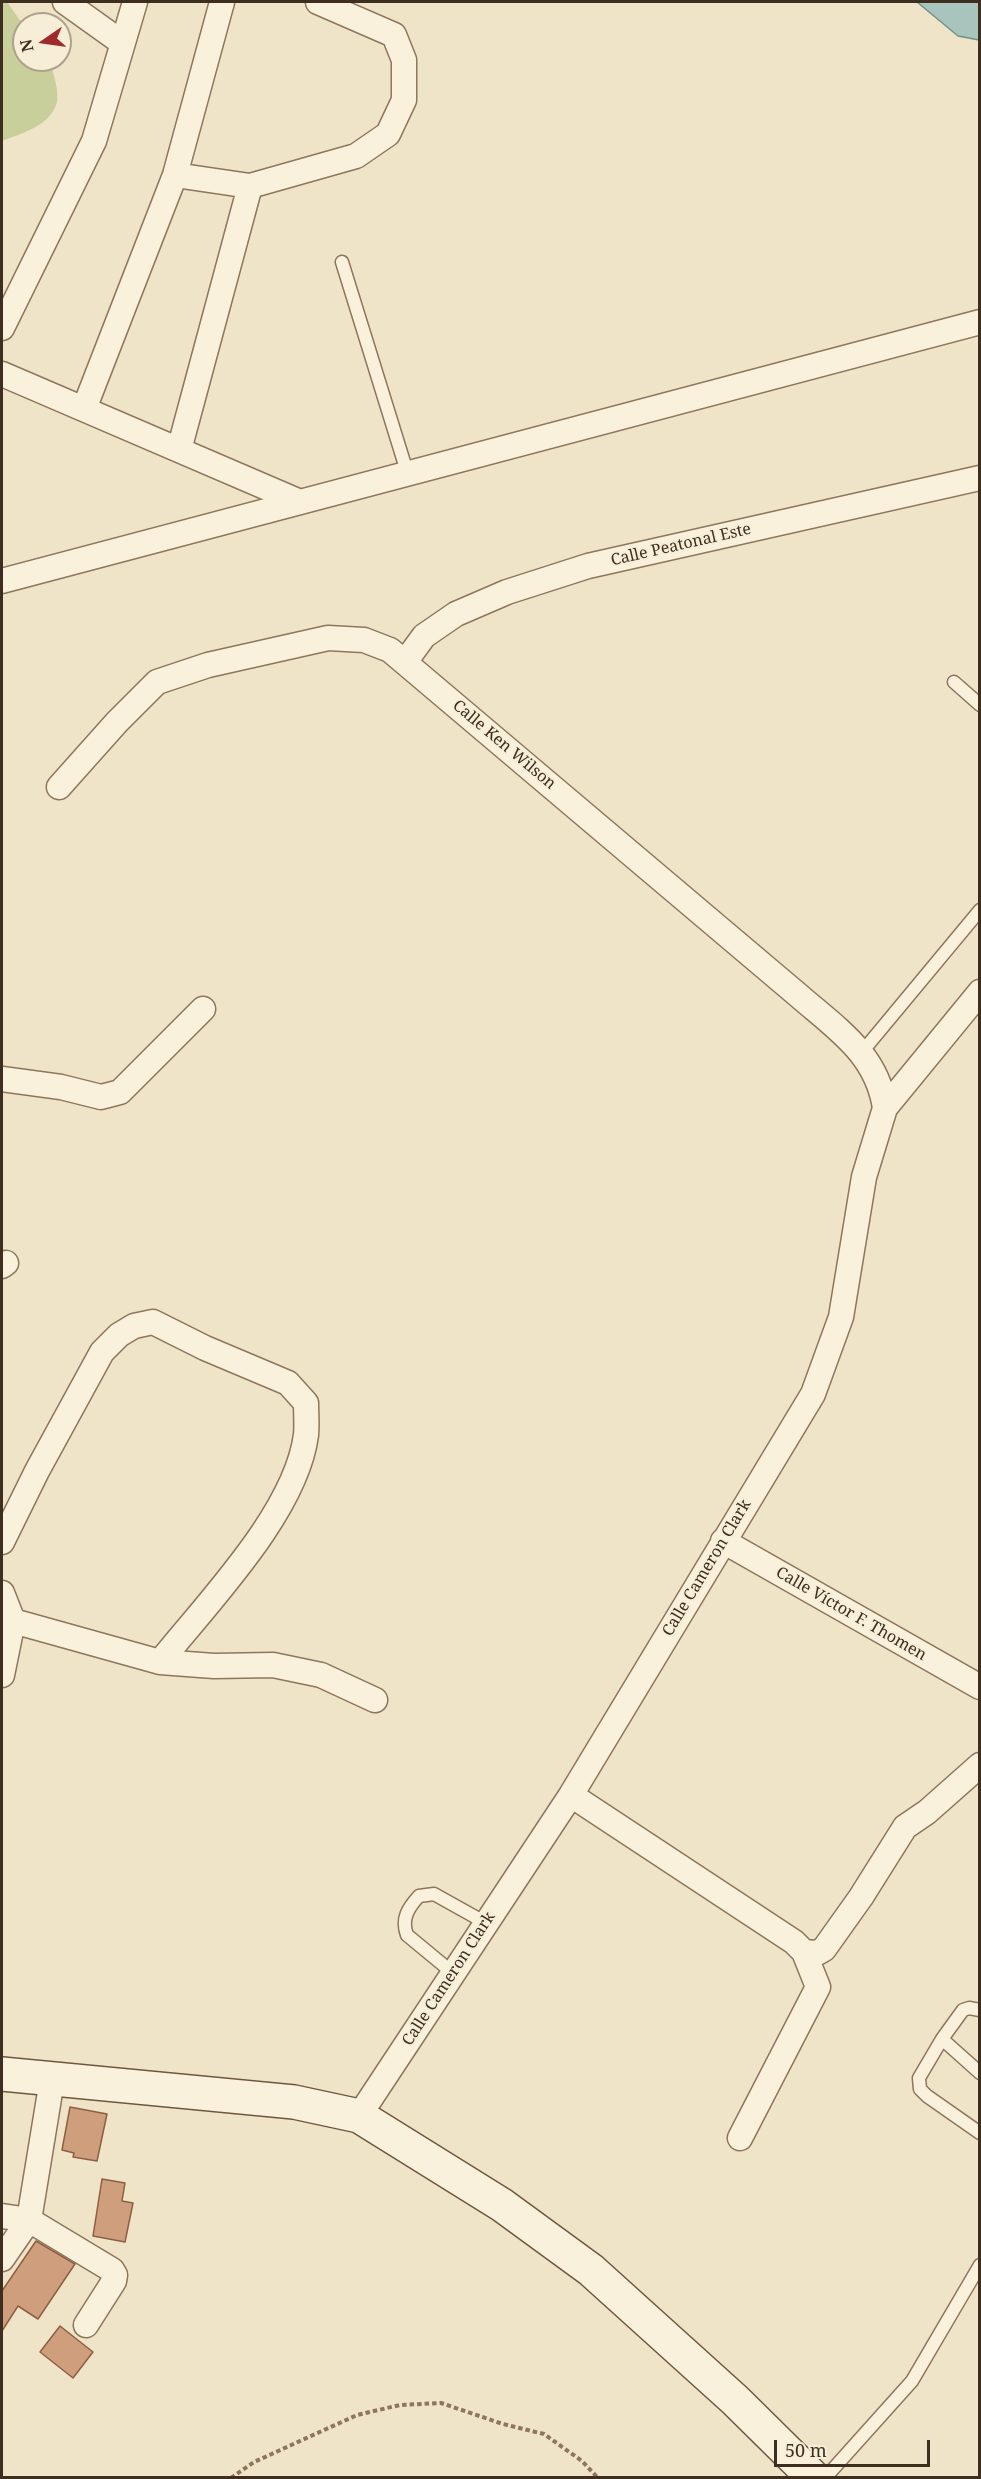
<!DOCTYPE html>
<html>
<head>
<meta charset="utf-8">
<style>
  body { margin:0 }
  #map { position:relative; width:981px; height:2479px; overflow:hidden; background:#f0e4c8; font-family:"Noto Serif",serif }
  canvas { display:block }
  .frame { position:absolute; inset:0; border:3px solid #3d2e20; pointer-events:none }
  .north { position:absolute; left:12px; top:12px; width:60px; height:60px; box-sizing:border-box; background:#f7eed8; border:2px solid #ada18e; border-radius:50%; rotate:257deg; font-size:16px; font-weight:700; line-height:24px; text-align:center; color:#3d2e20 }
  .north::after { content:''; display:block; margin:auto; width:21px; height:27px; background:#9e2a2b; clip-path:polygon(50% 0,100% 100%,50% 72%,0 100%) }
  .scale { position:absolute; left:774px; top:2440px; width:156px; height:27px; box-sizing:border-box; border:3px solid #3d2e20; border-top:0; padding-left:8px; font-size:18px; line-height:21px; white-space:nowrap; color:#3d2e20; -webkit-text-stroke:4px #f7eed8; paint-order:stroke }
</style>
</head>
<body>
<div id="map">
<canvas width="981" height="2479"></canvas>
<div class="frame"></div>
<div class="north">N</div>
<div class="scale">50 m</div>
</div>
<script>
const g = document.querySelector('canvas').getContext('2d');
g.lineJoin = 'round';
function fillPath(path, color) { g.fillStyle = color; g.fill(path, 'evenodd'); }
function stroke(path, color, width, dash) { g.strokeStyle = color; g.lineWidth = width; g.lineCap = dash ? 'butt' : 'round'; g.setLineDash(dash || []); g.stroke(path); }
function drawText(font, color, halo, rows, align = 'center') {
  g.font = font + ' "Noto Serif",serif'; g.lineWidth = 4.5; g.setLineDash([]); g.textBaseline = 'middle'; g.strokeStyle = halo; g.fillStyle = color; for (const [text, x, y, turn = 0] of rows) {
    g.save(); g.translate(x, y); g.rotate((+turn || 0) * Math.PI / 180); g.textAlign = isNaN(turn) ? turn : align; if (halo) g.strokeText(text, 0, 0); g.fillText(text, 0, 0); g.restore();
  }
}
fillPath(new Path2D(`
  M2 2H7L24 26V60H48L51 65C54 76 59 91 57 102 51 126 22 133 2 141Z`), '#c9cf9b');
const water = new Path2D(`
  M917 2H979V40L958 36Z`);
fillPath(water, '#a9c4bc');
stroke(water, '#6f938a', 1.5);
const building = new Path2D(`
  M70 2107 107 2114 97 2161 73 2157 74 2153 62 2150Z
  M102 2179 125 2183 122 2201 133 2203 125 2242 93 2236Z
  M36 2241 75 2264 38 2319 18 2306 2 2331V2291Z
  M60 2326 93 2352 73 2378 40 2352Z`);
fillPath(building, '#cf9f7d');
stroke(building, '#8d5f41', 1.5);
const service = new Path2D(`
  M342 262 408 475
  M954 682 980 705
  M862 1052 980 910
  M453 1973 407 1935C401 1919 408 1908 419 1896L434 1894 486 1923
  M980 2010 969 2008 963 2010 942 2039 919 2078 920 2089 927 2096 980 2133
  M942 2039 980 2073
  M825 2478 912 2381 980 2265`);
const minor = new Path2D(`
  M65 2 121 42
  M175 175 250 186 356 156 388 134 404 100V60L394 35 318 2
  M2 328 94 141 135 2
  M2 374 300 502
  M84 409 175 175 222 2
  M179 450 250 186
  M2 581 980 322
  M405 662 424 636 456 614 507 592 588 566 980 478
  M59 787 117 722 157 682 208 665 328 638 364 640 390 650 798 995C837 1029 877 1054 885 1108
  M2 1079 61 1087 101 1097 120 1092 203 1009
  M2 1266 6 1263
  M723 1541 980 1687
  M2 1542 37 1471 102 1352 119 1335 134 1326 153 1322 205 1348 288 1383 306 1403C306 1413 307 1425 306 1435 296 1512 208 1602 160 1662
  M2 1593 13 1621
  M13 1621 160 1662 214 1666 273 1665 321 1675 375 1700
  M2 1675 13 1621
  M571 1795 794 1942 804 1952 818 1987 740 2138
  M804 1952 817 1953 824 1949 861 1897 905 1827 927 1812 980 1765
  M359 2116 571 1795 813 1394 841 1317 864 1177 885 1108 980 992
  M2 2216 29 2220 112 2270 115 2275 114 2281 86 2325
  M2 2259 29 2220 52 2080`);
const secondary = new Path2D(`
  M2 2074 294 2102 359 2116 502 2205 591 2270 735 2400 814 2478`);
stroke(service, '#8d765c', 15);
stroke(minor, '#8d765c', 27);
stroke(secondary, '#6f573f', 36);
stroke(new Path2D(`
  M231 2478 254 2462 357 2415 400 2405 441 2403 503 2424 544 2434 582 2461 598 2478`), '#8d765c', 4, [4.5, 3]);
stroke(service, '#faf1dc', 12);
stroke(minor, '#faf1dc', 24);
stroke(secondary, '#faf1dc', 33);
drawText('16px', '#3d2e20', '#f7eed8', [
  ["Calle Peatonal Este",681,545,-13],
  ["Calle Ken Wilson",504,745,40],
  ["Calle Cameron Clark",707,1568,-59],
  ["Calle Víctor F. Thomen",851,1614,30],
  ["Calle Cameron Clark",449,1979,-57]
]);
</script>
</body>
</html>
